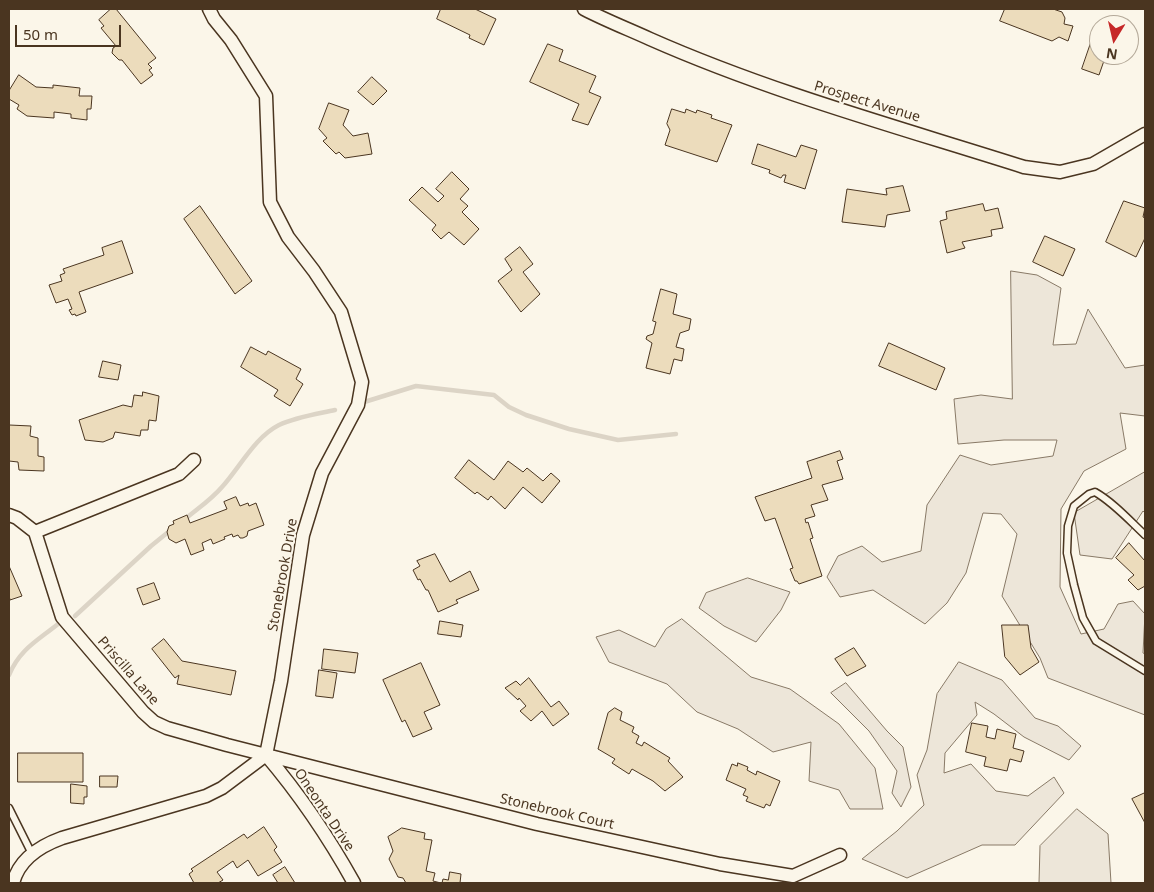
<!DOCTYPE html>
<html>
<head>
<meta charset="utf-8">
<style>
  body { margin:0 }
  #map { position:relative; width:1154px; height:892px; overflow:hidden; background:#fbf6e9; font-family:"Noto Sans",sans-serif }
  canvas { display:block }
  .frame { position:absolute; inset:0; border:10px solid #4a3520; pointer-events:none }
  .north { position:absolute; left:1089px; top:15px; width:50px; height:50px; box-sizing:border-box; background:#fbf6e9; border:1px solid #b4a999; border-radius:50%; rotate:189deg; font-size:14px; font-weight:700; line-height:20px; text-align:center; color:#4a3520 }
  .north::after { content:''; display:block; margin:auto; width:18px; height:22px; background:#c62828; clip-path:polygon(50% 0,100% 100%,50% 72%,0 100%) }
  .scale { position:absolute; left:15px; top:25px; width:106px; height:22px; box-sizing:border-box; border:2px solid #4a3520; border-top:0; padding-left:6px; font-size:15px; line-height:18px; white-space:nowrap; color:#4a3520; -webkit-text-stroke:4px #fbf6e9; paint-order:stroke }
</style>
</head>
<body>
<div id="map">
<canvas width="1154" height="892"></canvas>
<div class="frame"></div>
<div class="north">N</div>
<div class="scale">50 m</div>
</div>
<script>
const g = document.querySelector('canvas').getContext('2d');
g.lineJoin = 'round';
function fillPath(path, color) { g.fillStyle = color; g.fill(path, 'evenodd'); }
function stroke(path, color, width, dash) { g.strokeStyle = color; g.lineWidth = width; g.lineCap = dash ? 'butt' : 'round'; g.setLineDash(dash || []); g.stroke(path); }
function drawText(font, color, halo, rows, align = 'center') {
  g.font = font + ' "Noto Sans",sans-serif'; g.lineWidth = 4; g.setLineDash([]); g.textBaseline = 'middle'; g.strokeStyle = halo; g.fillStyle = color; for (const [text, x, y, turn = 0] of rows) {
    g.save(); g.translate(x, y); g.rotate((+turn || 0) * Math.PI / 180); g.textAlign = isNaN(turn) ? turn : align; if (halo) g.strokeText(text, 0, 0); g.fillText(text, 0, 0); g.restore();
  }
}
const green = new Path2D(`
  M1011 271 1037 275 1061 288 1053 345 1076 344 1088 309 1125 368 1145 365V416L1120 413 1126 449 1084 471 1061 509 1060 587 1081 634 1104 629 1118 604 1133 601 1145 614 1143 653 1145 654V715L1048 678 1040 658 1002 596 1017 534 1001 514 983 513 966 573 947 603 925 624 873 590 840 597 827 577 838 556 862 546 882 562 921 551 927 505 960 455 991 465 1053 456 1057 440H1004L958 444 954 399 981 395 1012 399Z
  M1145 472V513L1143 511 1112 559 1080 555 1074 513Z
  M748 578 790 592 781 610 756 642 724 626 699 608 706 593Z
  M682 619 751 677 790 689 839 724 875 768 883 809H850L839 790 809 781 811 742 773 752 738 729 697 712 667 684 609 662 596 637 619 630 655 647 666 629Z
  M959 662 1002 680 1035 718 1058 726 1081 746 1069 760 1024 737 994 714 975 702 977 715 945 753 944 773 971 764 996 791 1028 796 1054 777 1064 793 1015 845H982L907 878 862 859 897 831 924 805 917 775 927 750 937 694Z
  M846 683 887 731 903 747 911 787 901 807 892 793 897 771 869 731 831 693Z
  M1077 809 1108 834 1111 883H1039L1040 846Z`);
fillPath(green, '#ede6d9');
stroke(green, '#887966', 1);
stroke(new Path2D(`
  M361 403 416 386 494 395 509 407 526 415 569 429 618 440 676 434
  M184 520C197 509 211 500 222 487 240 467 255 437 279 425 296 417 317 414 335 410
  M75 616 151 546 172 529
  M9 675C20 649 37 641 58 624`), '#dcd4c6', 4.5);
const building = new Path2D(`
  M111 9H116L156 58 148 64 152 68 149 70 153 75 141 84 122 60H119L112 53 113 48 116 46 101 28 104 26 99 20Z
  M441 9H475L496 19 484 45 469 38 470 35 437 19Z
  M1005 9H1053L1062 12 1065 18 1064 24 1073 26 1068 41 1059 37 1052 41 1000 21Z
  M1093 37 1099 39V55H1106L1099 75 1082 69Z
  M548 44 563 50 559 61 596 76 589 92 601 97 588 125 572 120 579 104 530 82Z
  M19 75 36 87 53 88V85L80 88 79 96H92L91 109H87V120L71 118V114L54 112V118L27 116 17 109 19 105 9 99V91Z
  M372 77 387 91 373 105 358 92Z
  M329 103 349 110 343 125 353 136 368 133 372 154 345 158 339 152 336 154 323 141 327 138 319 129Z
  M672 109 685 113 686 109 696 113 697 110 712 115 711 118 732 125 717 162 665 145 670 130 667 124Z
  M758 144 796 157 801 145 817 150 805 189 784 182 786 175H783L781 178 769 173 770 170 752 164Z
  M452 172 469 189 460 199 468 206 462 212 479 229 464 245 449 232 441 239 432 230 436 225 409 200 422 187 438 202 444 196 436 189Z
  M903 186 910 211 887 215 885 227 842 222 847 189 887 195 886 189Z
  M1124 201 1145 208 1143 217 1145 218V238L1136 257 1106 242Z
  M983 204 985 211 998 208 1003 228 991 230 992 236 962 242 965 248 947 253 940 221 947 219 946 212Z
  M200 206 252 281 235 294 184 219Z
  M1045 236 1075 249 1063 276 1033 262Z
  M122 241 133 273 79 292 86 312 76 316 75 314 72 315 69 310 72 309 68 299 56 303 49 285 62 281 60 275 65 273 63 269 104 255 102 248Z
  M520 247 533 264 523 272 540 294 521 312 498 281 512 270 505 259Z
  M661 289 677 294 673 314 691 319 689 330 680 333 676 347 684 349 682 361 674 359 670 374 646 368 652 343 646 339 647 336 653 334 656 322 653 321Z
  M889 343 945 368 936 390 879 366Z
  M251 347 266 355 268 351 301 369 296 379 303 384 290 406 274 396 278 390 241 367Z
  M103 361 121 365 118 380 99 377Z
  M143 392 159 396 156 421 149 420 148 430H141L140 436 115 432 113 438 103 442 85 440 79 420 123 405 132 407 134 395 142 396Z
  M9 425 31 426 30 436 38 438V456L44 457V471L19 470 18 462 9 461Z
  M840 451 843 459 837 461 843 479 822 485 828 500 811 505 815 516 805 519 806 523 808 522 813 538 810 539 822 576 799 584 797 581H795L790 569 793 568 775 518 765 521 755 497 812 478 807 462Z
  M469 460 494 480 508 461 523 472 527 468 543 481 551 473 560 481 542 503 523 487 505 509 491 496 488 500 477 492 475 494 455 478Z
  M236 497 240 506 248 503 249 506 256 503 264 525 248 531 247 536 243 538H240L238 535 233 537 232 534 224 537 225 539 213 544 211 539 202 543 204 550 191 555 185 539 176 543 169 539 167 532 169 526 174 524 173 521 187 515 190 523 227 509 224 502Z
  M1129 543 1145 561V586L1138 590 1128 580 1134 575 1116 558Z
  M435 554 450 582 470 571 479 590 456 600 458 603 438 612 428 590H426L420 579 418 580 413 570 420 566 417 561Z
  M9 566 22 596 10 600 9 595Z
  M154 583 160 599 143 605 137 589Z
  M440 621 463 625 461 637 438 634Z
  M1002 625H1028L1031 648 1039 662 1020 675 1005 657Z
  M164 639 182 661 236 671 231 695 177 684 179 675 175 678 152 649Z
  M854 648 866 666 847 676 835 659Z
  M324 649 358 653 355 673 322 669Z
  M421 663 440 705 424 712 432 729 413 737 405 720 402 722 383 680Z
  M319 670 337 673 333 698 316 696Z
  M529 678 551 707 559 701 569 714 553 726 542 711 531 721 520 711 526 706 519 698 518 700 505 688 516 681 520 685Z
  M615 708 622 712 620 720 634 727 632 732 639 736 636 743 642 746 644 742 670 758 668 761 683 777 665 791 653 781 632 769 629 774 612 763 615 759 598 749 608 713Z
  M972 723 988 726 986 737 995 739 997 729 1016 734 1013 748 1024 751 1021 762 1010 759 1007 771 984 766 986 757 966 752Z
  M18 753H83V782H18Z
  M738 763 748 767 747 770 756 775 757 771 780 781 770 806 766 804 764 808 746 801 748 797 743 795 746 789 726 780 732 764 737 766Z
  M100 776H118L117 787H100Z
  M71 784 87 786V797H84V804L71 803Z
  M1145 793V823L1132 799Z
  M264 827 277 847 274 850 282 862 258 876 248 860 237 868 233 861 217 872 223 880 218 883H194L189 874 193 871 191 869 244 834 247 838Z
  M402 828 425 833 424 839 432 840 426 871 435 873 433 881 441 883H406L403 878 398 877 389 859 393 851 388 837Z
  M285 867 295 883H278L273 875Z
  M450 872 461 874 460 883H442L443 879 448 880Z`);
fillPath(building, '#ecdcbc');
stroke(building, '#4a3520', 1);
const service = new Path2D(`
  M1145 535C1129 520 1114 503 1095 492L1089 494 1074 506 1068 526 1067 553 1074 585 1083 618 1096 641 1145 671
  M9 808 32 854`);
const minor = new Path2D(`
  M584 9C605 20 628 29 650 39 770 92 898 127 1024 167L1060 172 1093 164 1145 134
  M9 515 17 518 35 532 179 474 194 460
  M35 532 62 617 143 712 154 722 167 728 227 745 537 824 720 864 793 876 840 855
  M266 755C300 795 329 838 354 883
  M13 883C19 859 40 846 62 838L206 796 222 788 266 755 281 681 303 535 322 473 358 405 362 382 341 312 314 271 288 237 270 202 266 96 231 40 214 19 209 9`);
stroke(service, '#4a3520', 9);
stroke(minor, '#4a3520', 15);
stroke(service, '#fbf6e9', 6);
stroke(minor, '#fbf6e9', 12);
drawText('14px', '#4a3520', '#fbf6e9', [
  ["Prospect Avenue",867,102,17],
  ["Stonebrook Drive",283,575,-80],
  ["Priscilla Lane",128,671,49],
  ["Oneonta Drive",324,810,56],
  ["Stonebrook Court",557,812,13]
]);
</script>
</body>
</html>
